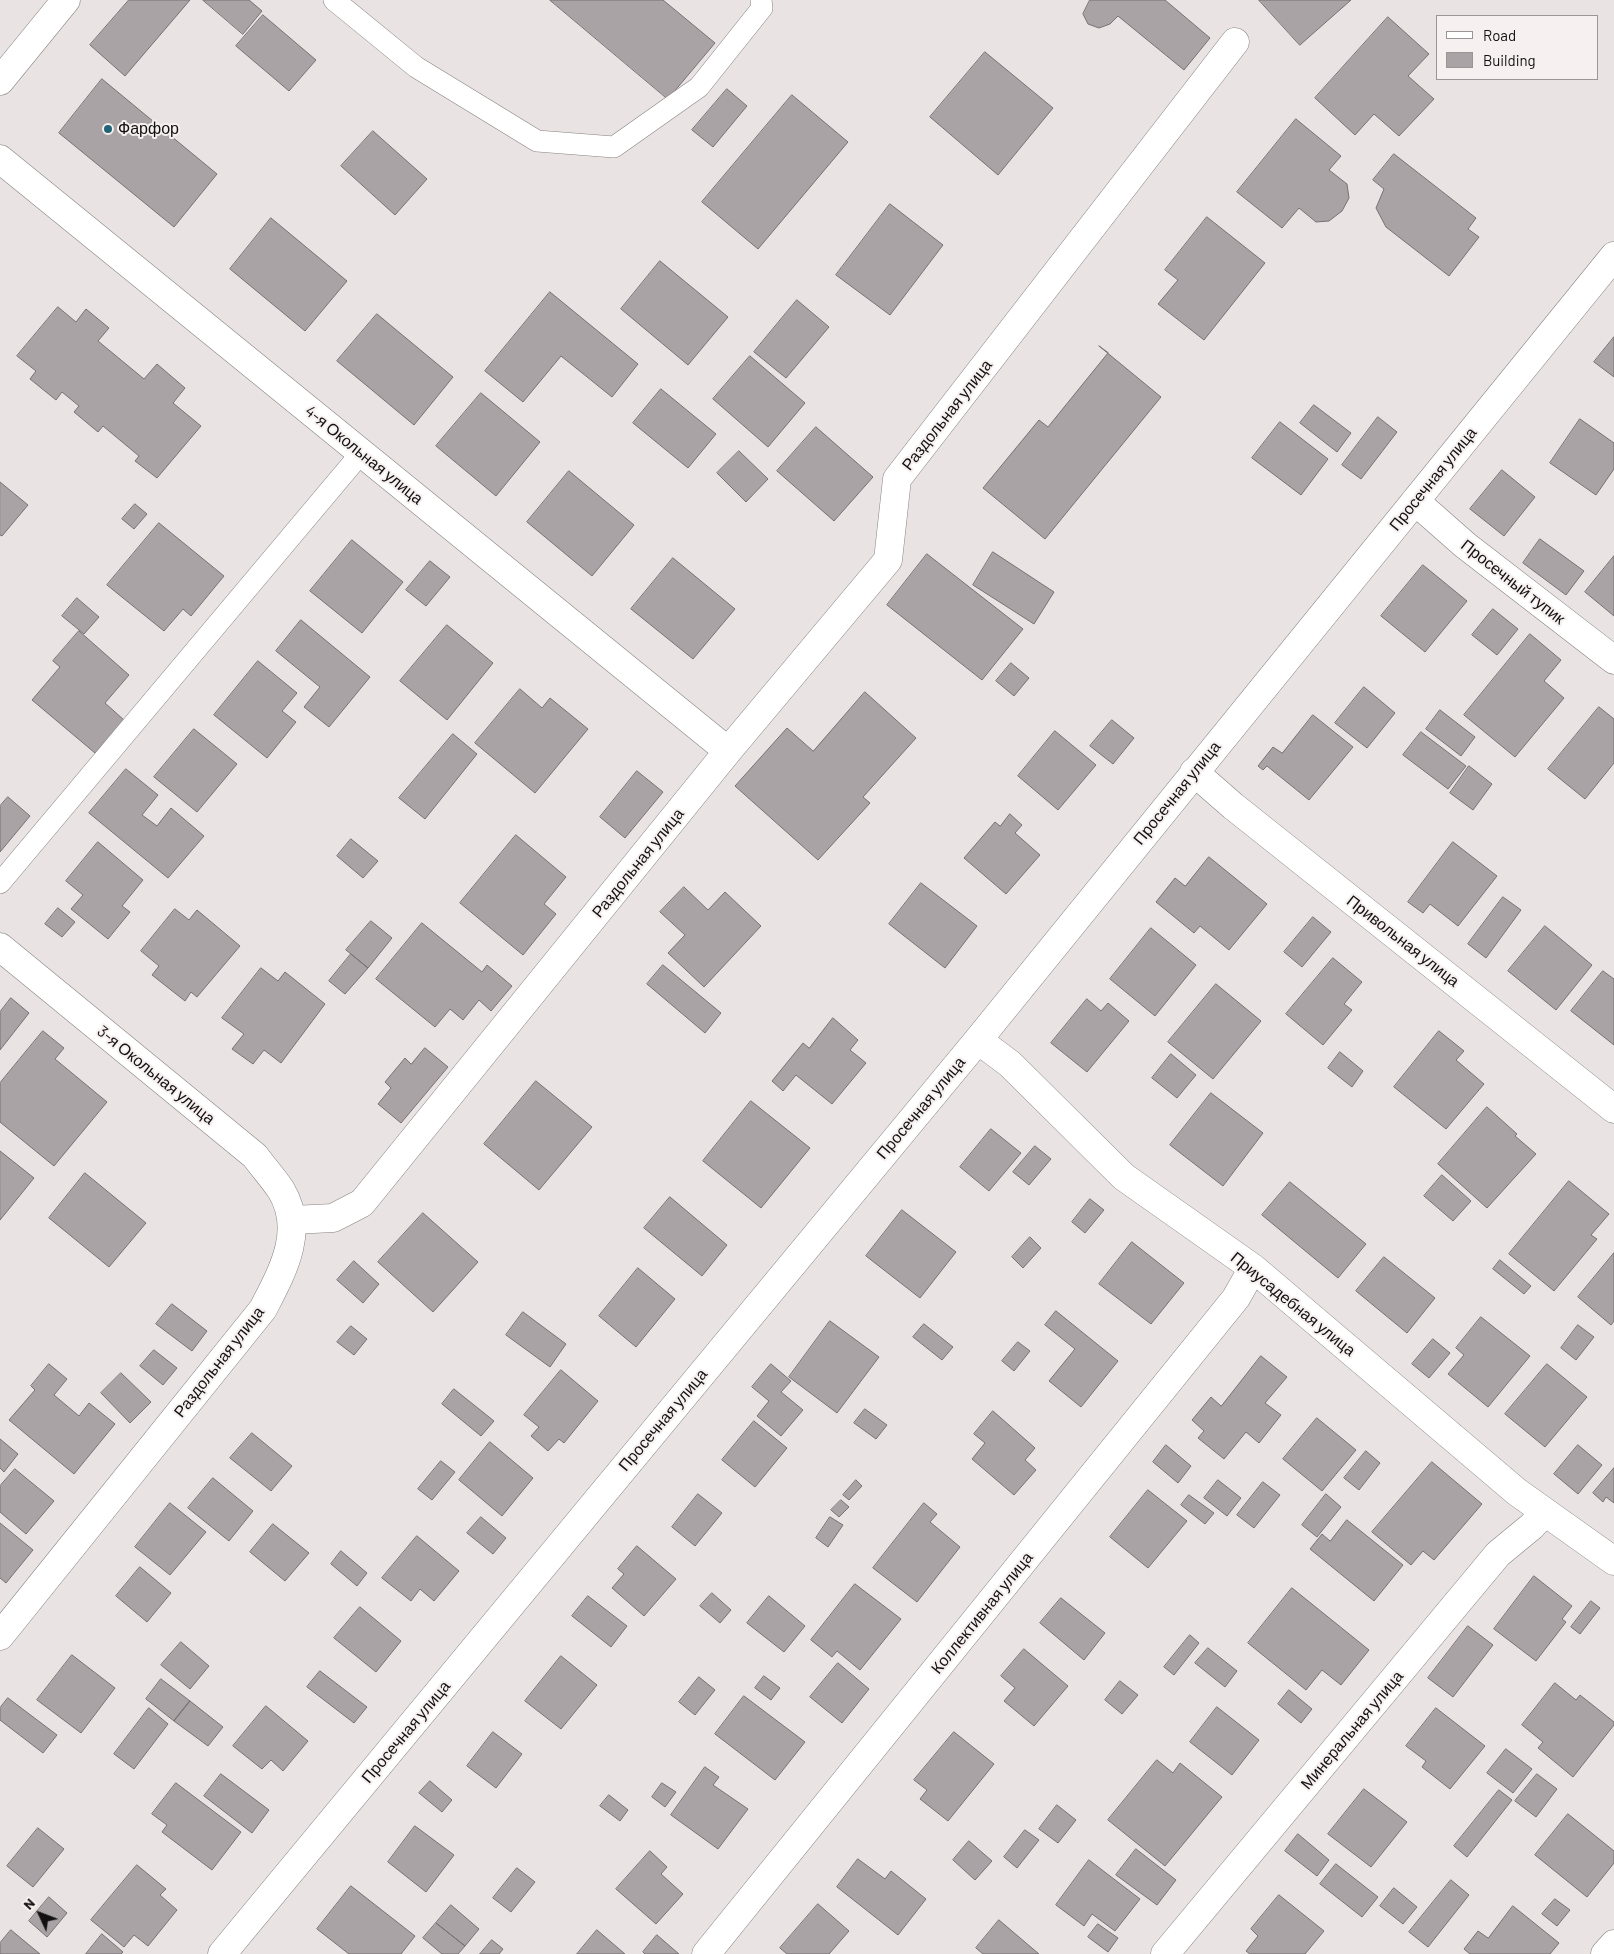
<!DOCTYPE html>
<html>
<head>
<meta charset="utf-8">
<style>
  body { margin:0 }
  #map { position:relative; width:1614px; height:1954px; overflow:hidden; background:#eae3e3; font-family:Barlow,sans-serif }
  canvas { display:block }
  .legend { position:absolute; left:1436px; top:15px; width:162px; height:65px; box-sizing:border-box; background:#f7f0f0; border:1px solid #9b9696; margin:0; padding:6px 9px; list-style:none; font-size:15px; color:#121010 }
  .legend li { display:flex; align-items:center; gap:10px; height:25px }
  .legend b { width:25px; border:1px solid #9b9696 }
  .north { position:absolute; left:15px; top:1889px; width:50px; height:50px; -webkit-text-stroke:4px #f7f0f0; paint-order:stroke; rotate:313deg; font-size:14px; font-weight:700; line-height:20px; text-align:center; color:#121010 }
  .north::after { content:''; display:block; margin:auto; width:18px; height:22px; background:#121010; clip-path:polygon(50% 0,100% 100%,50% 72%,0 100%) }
</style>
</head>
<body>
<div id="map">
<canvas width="1614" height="1954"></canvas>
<ul class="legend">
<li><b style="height:6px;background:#fff"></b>Road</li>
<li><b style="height:14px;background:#a9a3a6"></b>Building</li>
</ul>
<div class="north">N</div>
</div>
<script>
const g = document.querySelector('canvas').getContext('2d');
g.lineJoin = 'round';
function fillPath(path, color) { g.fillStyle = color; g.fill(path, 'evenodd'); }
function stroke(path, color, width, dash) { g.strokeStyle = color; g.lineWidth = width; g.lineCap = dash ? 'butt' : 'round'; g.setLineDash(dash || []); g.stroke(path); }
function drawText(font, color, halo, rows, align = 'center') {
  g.font = font + ' Barlow,sans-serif'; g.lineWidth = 4; g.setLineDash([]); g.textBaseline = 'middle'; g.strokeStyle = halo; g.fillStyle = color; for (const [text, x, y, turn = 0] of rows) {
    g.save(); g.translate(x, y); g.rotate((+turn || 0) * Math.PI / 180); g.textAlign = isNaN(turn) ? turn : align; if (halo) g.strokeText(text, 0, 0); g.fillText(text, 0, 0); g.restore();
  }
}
const building = new Path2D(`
  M129 0H190L125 76 90 45Z
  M203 0H249L262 11 243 34Z
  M550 0H663L715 43 668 99Z
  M1090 0H1165L1210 38 1184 70 1118 16 1110 24 1099 28 1088 24 1083 14Z
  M1259 0H1351L1300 45Z
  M263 15 316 60 289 91 236 46Z
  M1388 17 1429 54 1408 76 1434 99 1399 136 1374 114 1355 135 1315 98Z
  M985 52 1053 108 998 175 930 117Z
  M102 79 217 174 174 227 59 133Z
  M727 89 747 106 713 147 692 130Z
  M792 95 848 142 758 249 702 202Z
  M1296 119 1341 156 1329 170 1347 184 1349 198 1342 211 1329 221 1316 222 1299 208 1282 228 1237 192Z
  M373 131 427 179 395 215 341 166Z
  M1394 154 1476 218 1468 229 1479 237 1449 276 1386 227 1376 208 1384 189 1373 180Z
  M890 204 943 245 890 315 836 275Z
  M1207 217 1265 263 1204 340 1158 304 1178 280 1165 270Z
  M271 218 347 281 305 331 230 269Z
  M660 261 728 317 688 365 621 309Z
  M550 292 638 364 612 397 561 356 523 402 485 371Z
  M797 300 829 327 786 378 754 352Z
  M58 307 76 322 86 309 109 328 98 341 144 379 157 364 185 388 173 403 201 426 157 478 135 461 139 456 103 426 98 432 74 412 79 406 62 392 56 400 30 379 36 371 17 356Z
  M377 314 453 377 414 425 337 361Z
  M1614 337V377L1594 362Z
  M1099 346 1161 397 1045 539 983 488 1039 420 1048 427 1108 353Z
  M750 356 805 403 768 447 713 399Z
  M661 389 716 434 688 468 633 423Z
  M481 393 540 442 496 496 436 446Z
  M1314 405 1351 433 1337 452 1300 423Z
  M1378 417 1397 432 1361 479 1342 465Z
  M1580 419 1614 443V469L1596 495 1550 463Z
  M1280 422 1328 459 1301 495 1252 458Z
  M816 427 873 477 834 521 777 471Z
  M739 451 768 479 746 502 717 473Z
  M1502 470 1535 497 1504 536 1470 509Z
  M569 471 634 525 592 576 527 522Z
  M0 482 28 505 2 536 0 535Z
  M135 504 147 514 134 529 122 519Z
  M159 523 224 576 191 616 183 609 164 631 107 585Z
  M1540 539 1584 571 1566 595 1523 563Z
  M352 540 403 582 362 633 310 591Z
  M993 552 1054 592 1034 624 973 585Z
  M927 554 1023 629 982 680 887 605Z
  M1614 556V616L1585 592Z
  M673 558 735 609 693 659 631 609Z
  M430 561 450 577 426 606 406 590Z
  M1423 565 1467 601 1425 652 1381 616Z
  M77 598 99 617 84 634 62 616Z
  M1493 609 1518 629 1497 655 1472 635Z
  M301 620 370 677 329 727 304 707 320 687 276 651Z
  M447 625 493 663 447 720 400 681Z
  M79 631 129 675 105 703 124 720 95 753 32 700 60 667 53 661Z
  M1530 634 1561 660 1544 681 1564 698 1515 757 1464 715Z
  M258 661 297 693 282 711 296 722 267 758 214 715Z
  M1011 663 1029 678 1014 696 996 681Z
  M1364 687 1395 713 1367 748 1335 723Z
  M520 689 542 708 550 698 588 729 535 793 475 743Z
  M865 692 916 738 863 797 870 803 818 860 735 786 787 728 813 751Z
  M1599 707 1614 719V763L1585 799 1548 769Z
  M1440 710 1475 737 1461 756 1426 729Z
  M1313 715 1353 747 1309 800 1267 766 1263 770 1258 766 1273 747 1282 753Z
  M1112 720 1134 738 1113 764 1090 746Z
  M194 729 237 764 197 812 154 777Z
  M1055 731 1096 765 1058 810 1018 776Z
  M1421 732 1466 766 1448 789 1403 755Z
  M453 734 477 754 425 819 399 798Z
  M1469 766 1492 784 1473 810 1450 793Z
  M126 769 158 795 142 815 157 826 171 808 204 836 168 878 89 813Z
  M637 771 663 792 625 838 600 817Z
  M8 797 30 816 0 852V806Z
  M1010 814 1022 825 1015 833 1040 855 1006 894 964 858 995 822 1000 826Z
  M516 835 566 877 544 904 556 914 523 955 460 903Z
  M351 839 378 861 363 878 337 856Z
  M98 842 143 880 122 906 130 912 108 939 71 909 83 895 66 881Z
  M1453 842 1497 876 1458 926 1430 904 1423 913 1408 902Z
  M1209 857 1267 904 1229 950 1200 926 1194 933 1156 902 1175 878 1185 886Z
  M921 883 977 926 945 968 889 924Z
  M684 887 708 910 725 892 761 926 704 987 668 953 685 935 660 912Z
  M1503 897 1521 910 1486 958 1468 944Z
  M58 908 75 922 62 937 45 924Z
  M175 909 189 920 197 910 240 946 197 997 191 992 185 1001 152 975 159 966 141 951Z
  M1313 917 1331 932 1302 967 1284 952Z
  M371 921 392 938 368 968 346 950Z
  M422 923 482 972 487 965 512 986 491 1011 479 1000 463 1020 450 1009 435 1027 376 979Z
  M1545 926 1592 965 1556 1010 1508 971Z
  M1151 928 1196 965 1155 1016 1110 979Z
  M351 954 368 968 345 994 329 981Z
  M1333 958 1362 982 1344 1004 1352 1010 1323 1045 1286 1014Z
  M663 965 721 1013 705 1033 647 984Z
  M261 968 278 981 285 972 325 1004 281 1063 264 1050 253 1064 232 1049 244 1034 222 1018Z
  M1603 971 1614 979V1045L1571 1011Z
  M1216 984 1261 1021 1213 1079 1168 1042Z
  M11 998 29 1013 0 1050V1012Z
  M1087 999 1101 1011 1108 1003 1129 1021 1087 1072 1051 1043Z
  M833 1018 858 1040 850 1050 866 1063 832 1104 796 1075 783 1091 772 1081 803 1043 809 1048Z
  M43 1031 64 1048 55 1059 107 1102 54 1166 0 1122V1083Z
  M1439 1031 1464 1051 1456 1060 1484 1084 1446 1129 1394 1087Z
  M425 1048 448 1067 401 1123 378 1104 391 1088 385 1082 405 1058 411 1064Z
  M1340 1052 1363 1071 1352 1087 1328 1068Z
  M1171 1054 1196 1075 1177 1098 1152 1078Z
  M536 1081 592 1127 539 1190 484 1144Z
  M1211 1093 1263 1133 1223 1186 1170 1145Z
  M751 1101 810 1148 761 1208 703 1161Z
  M1487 1107 1517 1134 1515 1136 1536 1154 1487 1208 1438 1164Z
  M991 1129 1021 1153 989 1191 960 1167Z
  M1035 1146 1051 1159 1029 1185 1013 1172Z
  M0 1151 34 1178 0 1220Z
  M85 1173 146 1223 109 1267 49 1218Z
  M1442 1175 1471 1201 1453 1221 1424 1196Z
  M1569 1181 1609 1214 1591 1235 1597 1239 1554 1291 1509 1254Z
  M1290 1182 1366 1244 1338 1278 1262 1215Z
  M670 1197 727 1245 702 1276 644 1228Z
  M1090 1199 1104 1210 1085 1233 1072 1222Z
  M902 1210 956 1252 920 1298 866 1256Z
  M423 1213 478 1262 433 1312 378 1262Z
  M1030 1237 1041 1248 1023 1268 1012 1257Z
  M1132 1242 1184 1283 1151 1324 1099 1284Z
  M1614 1253V1321L1611 1325 1578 1297Z
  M1384 1257 1435 1298 1407 1333 1356 1291Z
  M1500 1260 1531 1286 1524 1294 1493 1269Z
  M354 1261 379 1284 363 1303 337 1280Z
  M638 1268 675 1299 636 1347 599 1316Z
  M172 1304 207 1331 192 1351 156 1324Z
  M1056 1311 1118 1361 1081 1407 1049 1381 1075 1349 1045 1325Z
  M523 1312 566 1344 550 1367 506 1335Z
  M1481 1317 1530 1356 1488 1407 1448 1374 1464 1355 1456 1348Z
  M830 1321 879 1357 837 1413 789 1377Z
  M924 1324 953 1347 942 1360 913 1337Z
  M1578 1325 1594 1337 1576 1360 1561 1348Z
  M351 1326 367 1339 354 1355 337 1342Z
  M1433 1339 1450 1353 1429 1378 1412 1364Z
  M1018 1342 1030 1351 1014 1371 1002 1361Z
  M154 1350 177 1368 163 1385 140 1366Z
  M1261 1356 1287 1377 1265 1403 1281 1415 1259 1443 1246 1432 1224 1459 1198 1438 1204 1431 1192 1420 1211 1397 1221 1406Z
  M49 1364 67 1379 54 1395 79 1416 89 1403 115 1424 74 1474 9 1420 35 1390 31 1386Z
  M771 1364 791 1381 781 1392 803 1410 781 1436 757 1416 769 1401 752 1387Z
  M1547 1364 1587 1397 1545 1447 1505 1414Z
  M561 1370 598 1401 564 1443 559 1439 548 1451 531 1436 539 1427 524 1415Z
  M121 1373 151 1402 130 1423 101 1393Z
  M454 1389 494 1421 481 1436 442 1404Z
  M865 1409 887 1425 876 1439 854 1423Z
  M993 1411 1035 1448 1025 1460 1036 1470 1014 1495 972 1459 985 1443 974 1434Z
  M1317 1418 1356 1450 1322 1491 1283 1459Z
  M754 1421 787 1448 755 1487 722 1460Z
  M252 1433 292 1466 271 1491 230 1458Z
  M0 1439 18 1454 4 1472 0 1468Z
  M490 1442 533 1478 502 1516 459 1480Z
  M1166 1445 1191 1466 1178 1483 1153 1462Z
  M1578 1445 1602 1465 1578 1494 1554 1474Z
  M1366 1451 1380 1463 1359 1490 1344 1478Z
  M441 1461 455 1472 432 1500 418 1489Z
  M1432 1462 1482 1504 1434 1560 1423 1551 1411 1565 1372 1532Z
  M1614 1468V1503L1606 1497 1603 1502 1593 1493Z
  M15 1469 54 1501 26 1534 0 1512V1486Z
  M213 1478 253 1511 229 1541 188 1508Z
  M856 1480 862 1486 849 1500 843 1495Z
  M1218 1480 1241 1498 1227 1516 1204 1498Z
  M1263 1482 1280 1495 1254 1528 1237 1515Z
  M1148 1490 1187 1521 1148 1568 1110 1537Z
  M698 1494 722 1513 695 1546 672 1527Z
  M1326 1494 1341 1507 1317 1537 1302 1525Z
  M1189 1495 1214 1513 1205 1524 1181 1505Z
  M841 1500 849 1507 839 1517 831 1510Z
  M170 1503 206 1532 170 1575 135 1547Z
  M924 1503 937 1514 930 1522 960 1547 917 1602 873 1568Z
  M481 1517 506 1538 493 1554 467 1533Z
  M830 1517 843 1525 828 1547 816 1538Z
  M1347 1520 1403 1565 1374 1601 1310 1549 1322 1534 1330 1541Z
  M0 1523 33 1550 6 1583 0 1578Z
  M273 1524 309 1553 285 1581 250 1552Z
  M417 1536 459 1571 434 1601 420 1589 411 1601 382 1578Z
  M637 1546 676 1579 644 1616 612 1588 624 1574 618 1569Z
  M341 1551 367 1573 357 1586 331 1564Z
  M140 1567 171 1593 147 1622 116 1596Z
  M1534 1576 1572 1606 1562 1619 1566 1622 1536 1661 1494 1629Z
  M855 1584 901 1619 860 1670 837 1651 832 1657 811 1640Z
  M1292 1588 1369 1650 1341 1685 1322 1670 1306 1690 1248 1643Z
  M712 1593 731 1610 720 1623 700 1606Z
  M588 1596 627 1626 611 1647 572 1616Z
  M769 1596 805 1626 784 1652 747 1623Z
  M1061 1598 1105 1633 1084 1660 1040 1623Z
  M1591 1601 1600 1608 1580 1634 1571 1627Z
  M360 1607 401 1641 376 1672 334 1638Z
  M1468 1626 1493 1645 1453 1697 1428 1678Z
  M1190 1635 1199 1643 1174 1675 1164 1667Z
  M181 1642 209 1666 190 1689 161 1665Z
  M1208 1648 1237 1671 1225 1687 1195 1663Z
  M1024 1649 1068 1686 1034 1726 1004 1701 1015 1688 1001 1676Z
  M72 1655 115 1688 81 1733 37 1700Z
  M561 1656 597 1685 561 1729 525 1701Z
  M838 1663 869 1689 842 1723 810 1697Z
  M320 1671 367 1707 354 1723 307 1687Z
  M764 1676 780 1688 771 1700 755 1688Z
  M699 1677 715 1690 695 1715 679 1702Z
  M161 1679 190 1701 174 1721 146 1699Z
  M1120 1681 1138 1695 1122 1714 1105 1700Z
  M1555 1683 1576 1700 1580 1695 1614 1722V1725L1573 1777 1538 1748 1543 1742 1522 1725Z
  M1289 1690 1312 1709 1301 1723 1278 1704Z
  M744 1696 805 1742 775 1780 715 1734Z
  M8 1698 57 1735 43 1753 0 1720V1708Z
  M190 1701 223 1727 208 1746 174 1721Z
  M266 1706 308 1741 283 1771 271 1760 262 1769 233 1746Z
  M1217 1707 1259 1740 1232 1775 1190 1742Z
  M149 1708 168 1724 134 1769 114 1754Z
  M1436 1708 1485 1746 1450 1789 1422 1767 1426 1761 1406 1746Z
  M493 1732 522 1754 496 1788 467 1766Z
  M954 1732 994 1764 948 1821 920 1799 927 1790 914 1780Z
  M1506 1749 1532 1769 1513 1793 1487 1773Z
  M1157 1760 1173 1773 1180 1763 1222 1797 1165 1866 1108 1820Z
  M705 1767 719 1777 713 1785 748 1809 718 1849 671 1815Z
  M221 1774 269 1810 252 1833 204 1796Z
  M1537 1774 1557 1789 1536 1817 1515 1801Z
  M430 1781 452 1800 442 1812 419 1793Z
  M176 1783 241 1832 212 1870 162 1832 167 1825 152 1814Z
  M662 1783 676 1792 665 1807 652 1797Z
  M1364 1789 1407 1822 1371 1867 1328 1834Z
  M1499 1790 1512 1800 1467 1857 1454 1846Z
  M609 1795 628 1810 620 1821 600 1806Z
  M1057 1805 1076 1820 1058 1843 1039 1829Z
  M1568 1814 1614 1851V1863L1587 1897 1535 1855Z
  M415 1826 454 1855 426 1892 388 1862Z
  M38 1828 64 1849 33 1887 7 1866Z
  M1025 1830 1039 1840 1017 1868 1004 1857Z
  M1298 1834 1329 1860 1317 1876 1285 1851Z
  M969 1841 992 1861 975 1880 953 1860Z
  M1136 1849 1176 1880 1157 1905 1116 1875Z
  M650 1851 667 1867 661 1874 683 1894 656 1924 616 1889Z
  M858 1859 885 1879 891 1871 926 1899 898 1935 837 1887Z
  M1089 1860 1140 1899 1115 1931 1092 1914 1084 1926 1056 1905Z
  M1336 1864 1378 1897 1362 1917 1320 1884Z
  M137 1865 166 1889 160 1895 177 1910 148 1946 134 1935 124 1947 91 1920Z
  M517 1868 535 1882 511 1912 493 1898Z
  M1451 1880 1469 1895 1428 1947 1409 1932Z
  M351 1886 415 1936 401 1954H349L317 1929Z
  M1394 1888 1417 1907 1403 1924 1380 1906Z
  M1279 1895 1324 1931 1305 1954H1250L1246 1951 1258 1936 1251 1929Z
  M49 1897 67 1913 47 1937 29 1921Z
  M1555 1899 1570 1910 1557 1926 1542 1914Z
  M818 1904 849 1931 829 1954H787L780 1948Z
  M451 1905 479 1929 465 1946 436 1923Z
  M1513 1906 1559 1943 1550 1954H1470L1464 1949 1478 1931 1488 1938Z
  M999 1920 1039 1954H983L976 1948Z
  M436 1923 465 1946 458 1954H442L423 1938Z
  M1098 1924 1118 1938 1108 1952 1088 1937Z
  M11 1930 40 1954H0V1943Z
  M597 1930 625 1954H577Z
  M102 1934 123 1952 121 1954H86Z
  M657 1935 679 1954H645L643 1952Z
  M492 1940 503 1949 499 1954H480Z`);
fillPath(building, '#a9a3a6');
stroke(building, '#777174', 1);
const service = new Path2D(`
  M334 0 416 67 537 141 614 147 699 87 762 8 761 0
  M0 883 362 452`);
const minor = new Path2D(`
  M0 159 728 751
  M1415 501 1465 545 1614 660
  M1194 772 1233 806 1614 1109
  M978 1040 1010 1064 1124 1177 1253 1268 1517 1492 1614 1561
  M293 1220 333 1218 362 1203 728 751 888 560 897 479 1235 42
  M222 1954 978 1040 1614 256
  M706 1954 1236 1298 1253 1268
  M1165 1954 1498 1554 1532 1526 1545 1512
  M1605 1954 1614 1944`);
const tertiary = new Path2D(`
  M0 81 66 0
  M0 947 255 1156C263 1167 273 1178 281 1190 306 1231 282 1272 263 1309L0 1636`);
stroke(service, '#888282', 22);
stroke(minor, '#888282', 29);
stroke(tertiary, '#888282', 29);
stroke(service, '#fff', 21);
stroke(minor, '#fff', 28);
stroke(tertiary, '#fff', 28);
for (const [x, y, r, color] of [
  [108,129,5,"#206476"]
]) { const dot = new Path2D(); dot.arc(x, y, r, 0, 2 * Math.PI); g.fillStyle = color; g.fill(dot); stroke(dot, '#f7f0f0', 2); }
drawText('16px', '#121010', '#f7f0f0', [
  ["Фарфор",118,129]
], 'left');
drawText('16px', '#121010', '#f7f0f0', [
  ["Раздольная улица",947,415,-52],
  ["4-я Окольная улица",364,455,39],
  ["Просечная улица",1433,479,-51],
  ["Просечный тупик",1513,582,38],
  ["Просечная улица",1177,793,-51],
  ["Раздольная улица",638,863,-51],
  ["Привольная улица",1403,941,38],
  ["3-я Окольная улица",156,1075,39],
  ["Просечная улица",921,1108,-50],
  ["Приусадебная улица",1293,1304,39],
  ["Раздольная улица",219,1362,-52],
  ["Просечная улица",663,1420,-50],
  ["Коллективная улица",982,1613,-51],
  ["Минеральная улица",1352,1730,-50],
  ["Просечная улица",406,1732,-50]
]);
</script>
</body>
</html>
